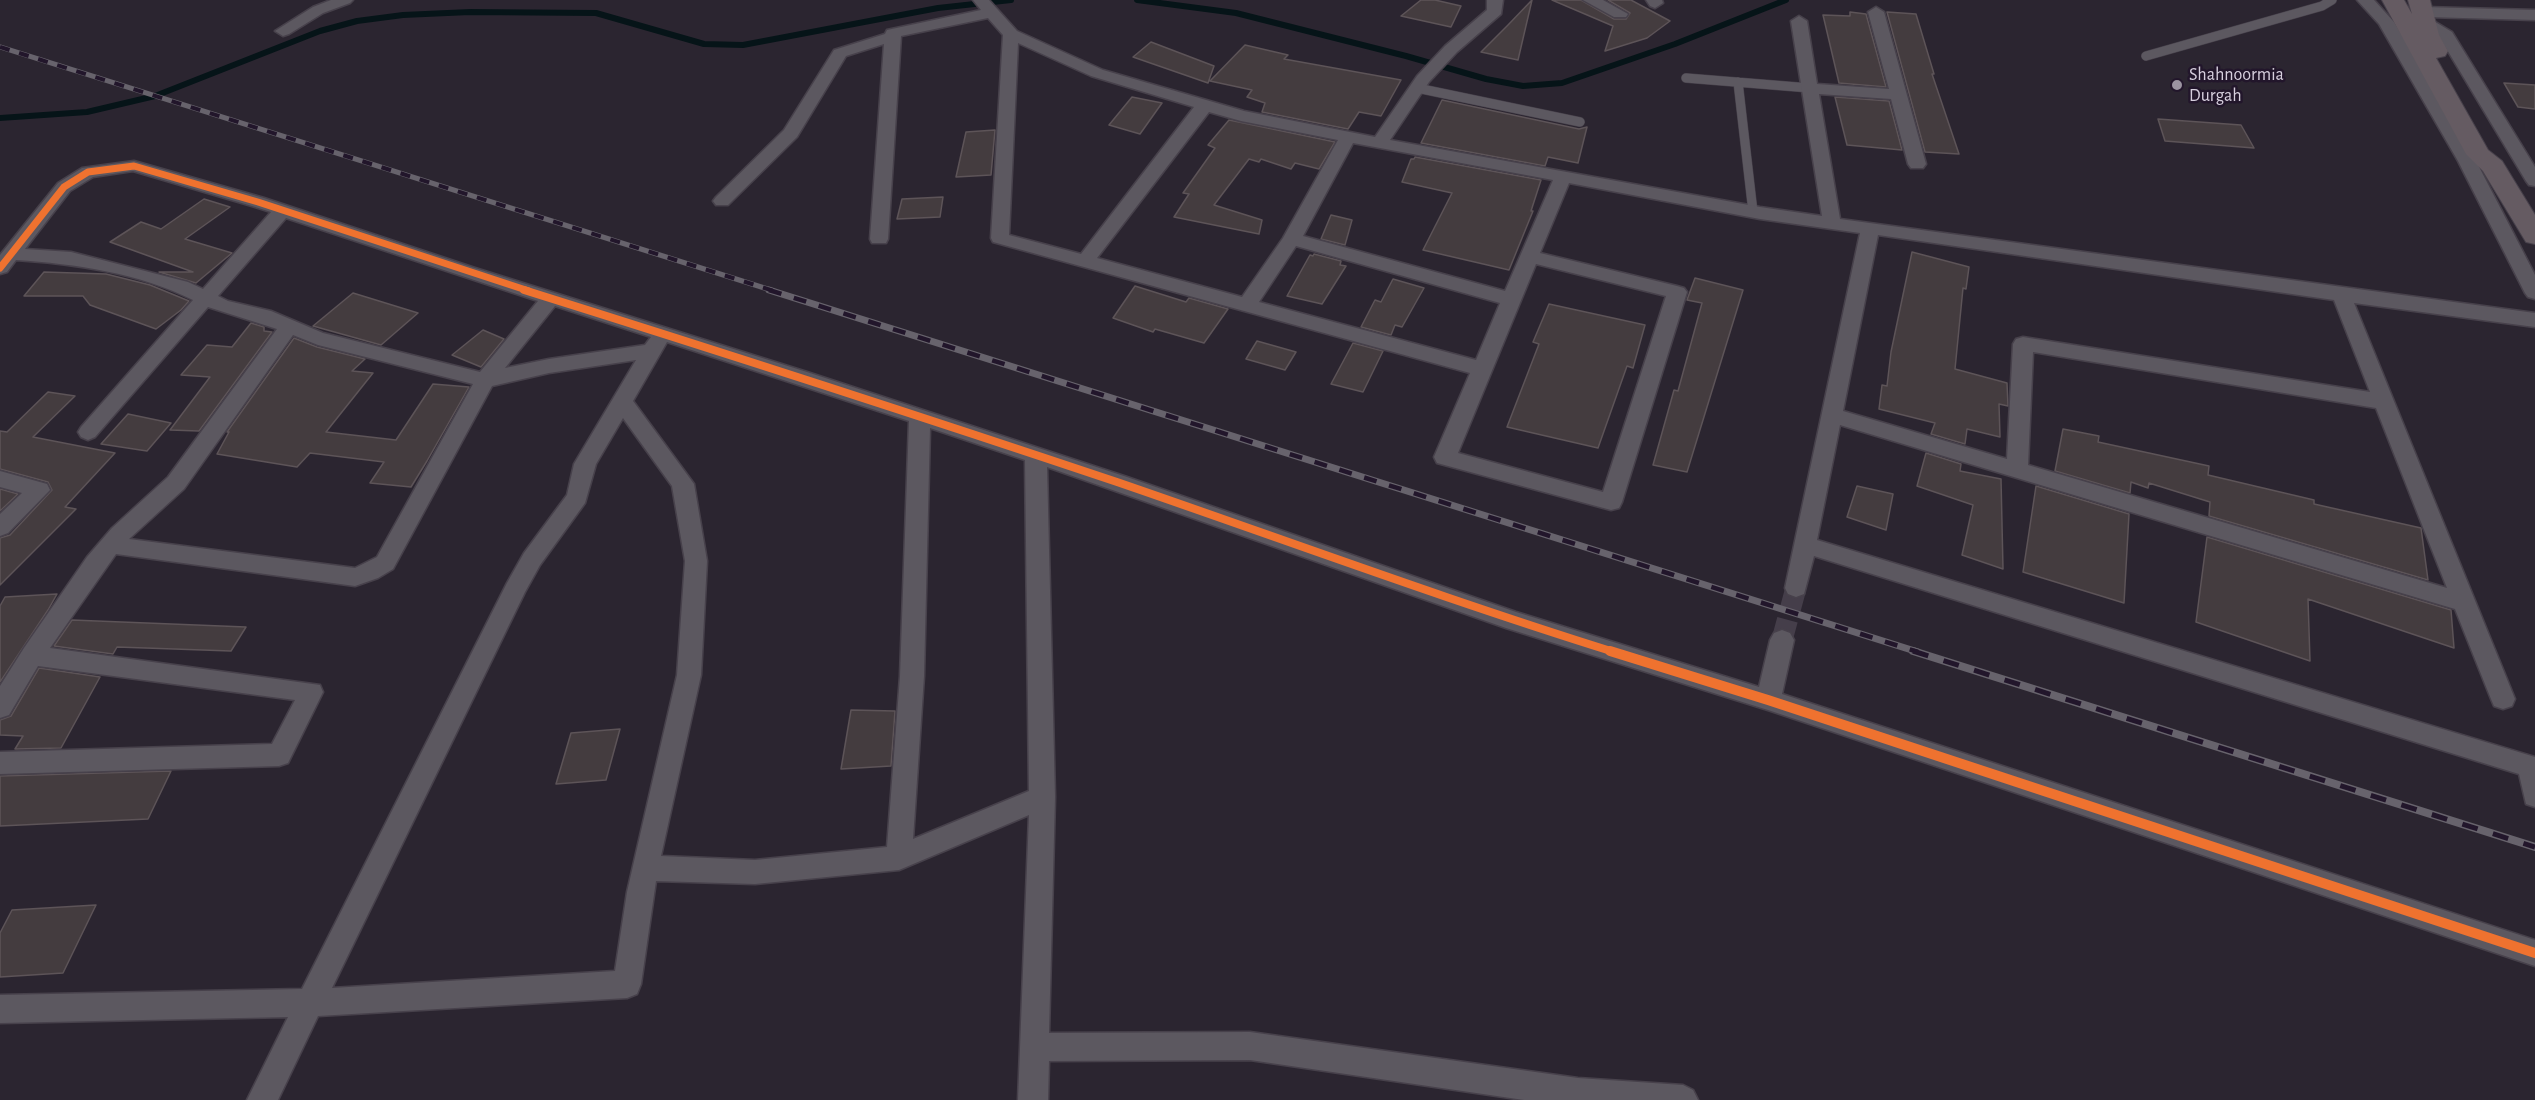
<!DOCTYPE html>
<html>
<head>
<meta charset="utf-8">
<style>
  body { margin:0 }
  canvas { display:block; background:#2b2530 }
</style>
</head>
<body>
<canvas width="2535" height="1100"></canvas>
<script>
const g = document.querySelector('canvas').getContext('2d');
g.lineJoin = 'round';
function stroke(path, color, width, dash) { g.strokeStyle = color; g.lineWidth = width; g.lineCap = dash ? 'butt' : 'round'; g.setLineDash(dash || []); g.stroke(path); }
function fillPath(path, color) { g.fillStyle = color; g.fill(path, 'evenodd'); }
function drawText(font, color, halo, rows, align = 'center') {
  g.font = font + ' "Alegreya Sans",sans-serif'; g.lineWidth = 5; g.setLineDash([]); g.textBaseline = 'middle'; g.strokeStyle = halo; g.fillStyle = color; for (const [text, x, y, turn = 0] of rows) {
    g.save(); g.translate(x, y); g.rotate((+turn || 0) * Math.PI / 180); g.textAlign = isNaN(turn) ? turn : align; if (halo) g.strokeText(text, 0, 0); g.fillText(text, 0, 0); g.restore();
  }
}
stroke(new Path2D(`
  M1137 0 1236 13 1406 56 1486 79 1523 86 1562 83 1675 44 1786 0
  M0 118 87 112 155 96 320 31 357 21 403 15 470 12 596 13 704 44 743 45 938 8 1011 0`), '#061418', 6);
const building = new Path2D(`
  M1421 0H1435L1461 6 1451 27 1401 16Z
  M1532 0 1518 60 1481 52 1508 25Z
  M1552 0H1581L1614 19H1626L1630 13 1608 0H1631L1670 21 1647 38 1605 51 1613 26Z
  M1850 12 1866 14 1886 87 1839 83 1823 15 1850 16Z
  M1887 12 1916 14 1934 74H1932L1959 154 1925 152Z
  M1151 42 1214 66 1208 83 1133 57Z
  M1245 45 1288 55 1284 59 1401 80 1381 116 1359 112 1348 129 1262 112 1265 103 1247 97 1252 90 1210 81Z
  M2504 83 2535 85V109L2518 107Z
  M1132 97 1162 103 1140 134 1109 125Z
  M1835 97 1889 101 1902 150 1847 145Z
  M1442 100 1579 129 1587 127 1578 163 1548 157 1545 166 1421 143Z
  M2158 119 2241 125 2254 148 2165 141Z
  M1229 120 1335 142 1319 169 1295 163 1291 169 1261 159 1259 162 1249 159 1214 205 1262 220 1259 234 1174 217 1189 194 1183 193 1215 148 1208 145Z
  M995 130 991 175 956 177 966 132Z
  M1415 157 1541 180 1531 211H1533L1509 270 1423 250 1452 193 1402 182 1411 159H1414Z
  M943 197 940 217 897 219 902 199Z
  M204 199 230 207 185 239 232 253 196 283 159 272H193L110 242 141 222 161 229Z
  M1331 215 1352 220 1345 245 1321 239Z
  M1912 252 1969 267 1966 289 1963 288 1955 369 2007 383 2008 406 1999 404 2000 437 1967 429 1965 444 1931 434 1935 423 1879 409 1882 385 1887 386 1891 352Z
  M1314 254 1341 261 1340 265 1346 266 1322 304 1287 296 1310 255 1313 256Z
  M44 272 106 274 150 285 189 301 181 310 156 329 90 305 83 296H24Z
  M1695 278 1743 290 1687 472 1653 465 1674 390 1678 391 1702 303 1687 300Z
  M1393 279 1424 288 1402 327 1395 325 1391 335 1361 327 1375 300 1381 302Z
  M1135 286 1186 302 1189 298 1228 309 1204 343 1155 329 1153 332 1113 318Z
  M353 293 418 313 381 345 313 326Z
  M1549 304 1645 325 1633 368 1627 366 1598 448 1507 427 1539 344 1533 342Z
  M251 323 264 327V331L272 332 199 431 170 430 210 377 181 375 207 345 232 347Z
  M483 330 504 339 481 367 452 355Z
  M294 338 317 347 365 359 352 371 373 373 326 432 396 440 433 384 469 387 427 461 411 487 370 483 384 462 310 453 297 467 217 454 229 432H227Z
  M1257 341 1296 352 1285 370 1246 359Z
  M1353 343 1383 351 1363 392 1331 384Z
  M48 392 75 396 33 437 115 453 65 507 76 509 0 585V538L10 535 52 490 48 482 0 469V431L7 432Z
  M128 414 171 423 147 451 101 444Z
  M2063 429 2099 436 2098 442 2209 466 2208 475 2314 500V504L2421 528 2428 580 2209 516 2210 502 2149 483 2148 488 2131 482 2130 493 2055 471Z
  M1926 453 1961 464 1960 471 2001 479 2003 569 1962 555 1973 505 1917 486Z
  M1857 486 1893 494 1886 530 1847 517Z
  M2036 486 2129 514 2124 603 2023 572Z
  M0 489 18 494 0 511Z
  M2207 537 2451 610 2454 648 2308 599 2310 661 2196 622Z
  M57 594 48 610 0 682V606L5 597Z
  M72 620 246 627 231 651 117 647 113 654 54 646Z
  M39 668 100 677 61 748 15 749 23 736 0 735V720L11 716Z
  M851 710 895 711 891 766 841 769Z
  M620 729 606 780 556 784 571 733Z
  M171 771 148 819 0 826V776Z
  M96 905 63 973 0 977V933L12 910Z`);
fillPath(building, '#443c3f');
stroke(building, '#5d5458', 1.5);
stroke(new Path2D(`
  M1782 640 1796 588`), '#453e4a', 21, [21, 10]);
const lane = new Path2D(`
  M2146 56 2322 6 2332 0
  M1686 78 1810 88
  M1738 82 1753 212
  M1417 88 1580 122`);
const street = new Path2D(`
  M331 0H353L350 3 323 13 289 34 283 36 275 31 313 7Z
  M973 0H989L1017 31 1103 70 1244 111 1375 137 1417 76 1445 46 1487 10V0H1503L1501 14 1457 52 1429 82 1390 140 1760 207 1822 216 1791 21 1799 16 1807 21 1817 84 1889 89 1868 12 1876 7 1884 12 1926 164 1923 168H1911L1908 164 1891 99 1819 94 1840 219 2535 313V327L2354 303 2515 699 2512 706 2503 709 2494 706 2491 699 2455 609 1840 425 1817 540 2535 757V807L2526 804 2519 774 1814 556 1804 594 1796 597 1788 594 1785 588 1860 233 1760 219 1569 183 1540 253 1677 286 1684 288 1687 292 1622 502 1619 508 1611 510 1437 463 1434 457 1470 373 993 242 991 238 1003 35 988 18 901 36 888 239 886 243H872L870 239 884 44 846 56 797 137 728 205H716L713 201 716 197 784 130 834 50 885 34 887 30 981 10ZM1018 43 1091 76 1194 107 1081 254 1009 235ZM1209 112 1241 121 1338 140 1283 238 1242 297 1097 258ZM1353 143 1553 180 1505 291 1303 236ZM1878 235 2334 300 2370 392 2023 337 2016 339 2013 344 2007 459 1843 411ZM1296 246 1500 303 1476 360 1259 302ZM1536 264 1666 296 1603 492 1458 453ZM2033 352 2376 408 2447 588 2028 465Z
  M1583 0H1603L1628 14 1626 17H1614Z
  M1646 0H1662L1663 3 1655 8 1650 6Z
  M2357 0H2374L2394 22 2476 161 2535 275V299L2528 297 2525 293 2458 161 2379 24Z
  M2424 7 2535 10V20L2427 17 2452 32 2535 167V186L2529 185 2526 181 2440 38 2417 21 2424 17 2416 12Z
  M134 161 264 198 475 268 807 372 1127 477 1516 612 1759 687 1770 640 1774 633 1782 630 1790 633 1794 640 1782 694 2535 940V966L1768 710 1506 628 1047 467 1055 797 1049 1033 1250 1032 1578 1078 1683 1085 1693 1090 1698 1100H1524L1250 1060 1049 1061 1048 1100H1018L1029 815 899 870 755 884 656 881 641 984 637 994 627 998 318 1016 278 1100H247L288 1017 0 1023V995L302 989 507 583 524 553 567 495 574 464 636 360 549 373 492 386 393 569 378 578 355 586 116 554 50 648 320 685 323 692 288 763 279 766 0 774V752L272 744 295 700 38 666 9 715 0 718V686L24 648 87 557 112 528 168 477 277 329 208 307 95 437 88 440 81 437 78 432 81 427 193 300C139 273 76 264 16 260L7 272 0 274V255L58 183 82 168ZM133 171 252 206 271 212 203 289 188 282 71 252 25 249 70 191 93 177ZM286 218 538 301 480 372 323 333 271 311 228 301 218 296ZM555 306 651 337 645 345 549 359 505 368ZM293 335 318 345 473 384 377 557 355 568 129 539 184 489ZM667 342 909 421 900 676 887 847 755 860 661 856 701 675 707 561 694 484 633 401ZM623 418 672 486 685 561 677 675 627 892 615 971 332 988 525 592 540 565 585 503 596 464ZM930 428 1025 460 1029 791 913 839 924 676Z
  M0 471 47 484 50 490 8 533 0 536V514L22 493 0 487Z`);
const secondary = new Path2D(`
  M2382 0H2404L2412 14 2408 0H2430L2439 35 2448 51 2445 56 2436 58 2488 150 2502 161 2535 215V244L2526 242 2483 171 2466 154Z`);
stroke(lane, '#47414b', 10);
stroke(street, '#47414b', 3);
stroke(secondary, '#47414b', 2);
stroke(lane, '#5c5860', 9);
fillPath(street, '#5c5860');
fillPath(secondary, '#655b62');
const railFar2 = new Path2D(`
  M0 47 774 291`);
const railFar1 = new Path2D(`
  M769 290 1918 652`);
const rail = new Path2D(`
  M1913 651 2535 847`);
stroke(railFar2, '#67636c', 5);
stroke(railFar1, '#67636c', 7);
stroke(rail, '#67636c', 8);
stroke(railFar2, '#22162b', 4, [10]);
stroke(railFar1, '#22162b', 4.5, [13]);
stroke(rail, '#22162b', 5, [16]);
stroke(new Path2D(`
  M0 268 64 187 88 172 134 166 258 202 529 291`), '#ef722f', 7);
stroke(new Path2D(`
  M524 290C722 352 920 416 1117 482 1283 539 1447 600 1614 652`), '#ef722f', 8);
stroke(new Path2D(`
  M1610 651 1768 700 2535 953`), '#ef722f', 10);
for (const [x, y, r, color] of [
  [2177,85,6,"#9b94a1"]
]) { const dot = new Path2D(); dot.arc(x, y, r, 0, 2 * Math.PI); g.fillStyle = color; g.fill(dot); stroke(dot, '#22162b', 2); }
drawText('18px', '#d7cfde', '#22162b', [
  ["Shahnoormia",2189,75],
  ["Durgah",2189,96]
], 'left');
</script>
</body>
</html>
